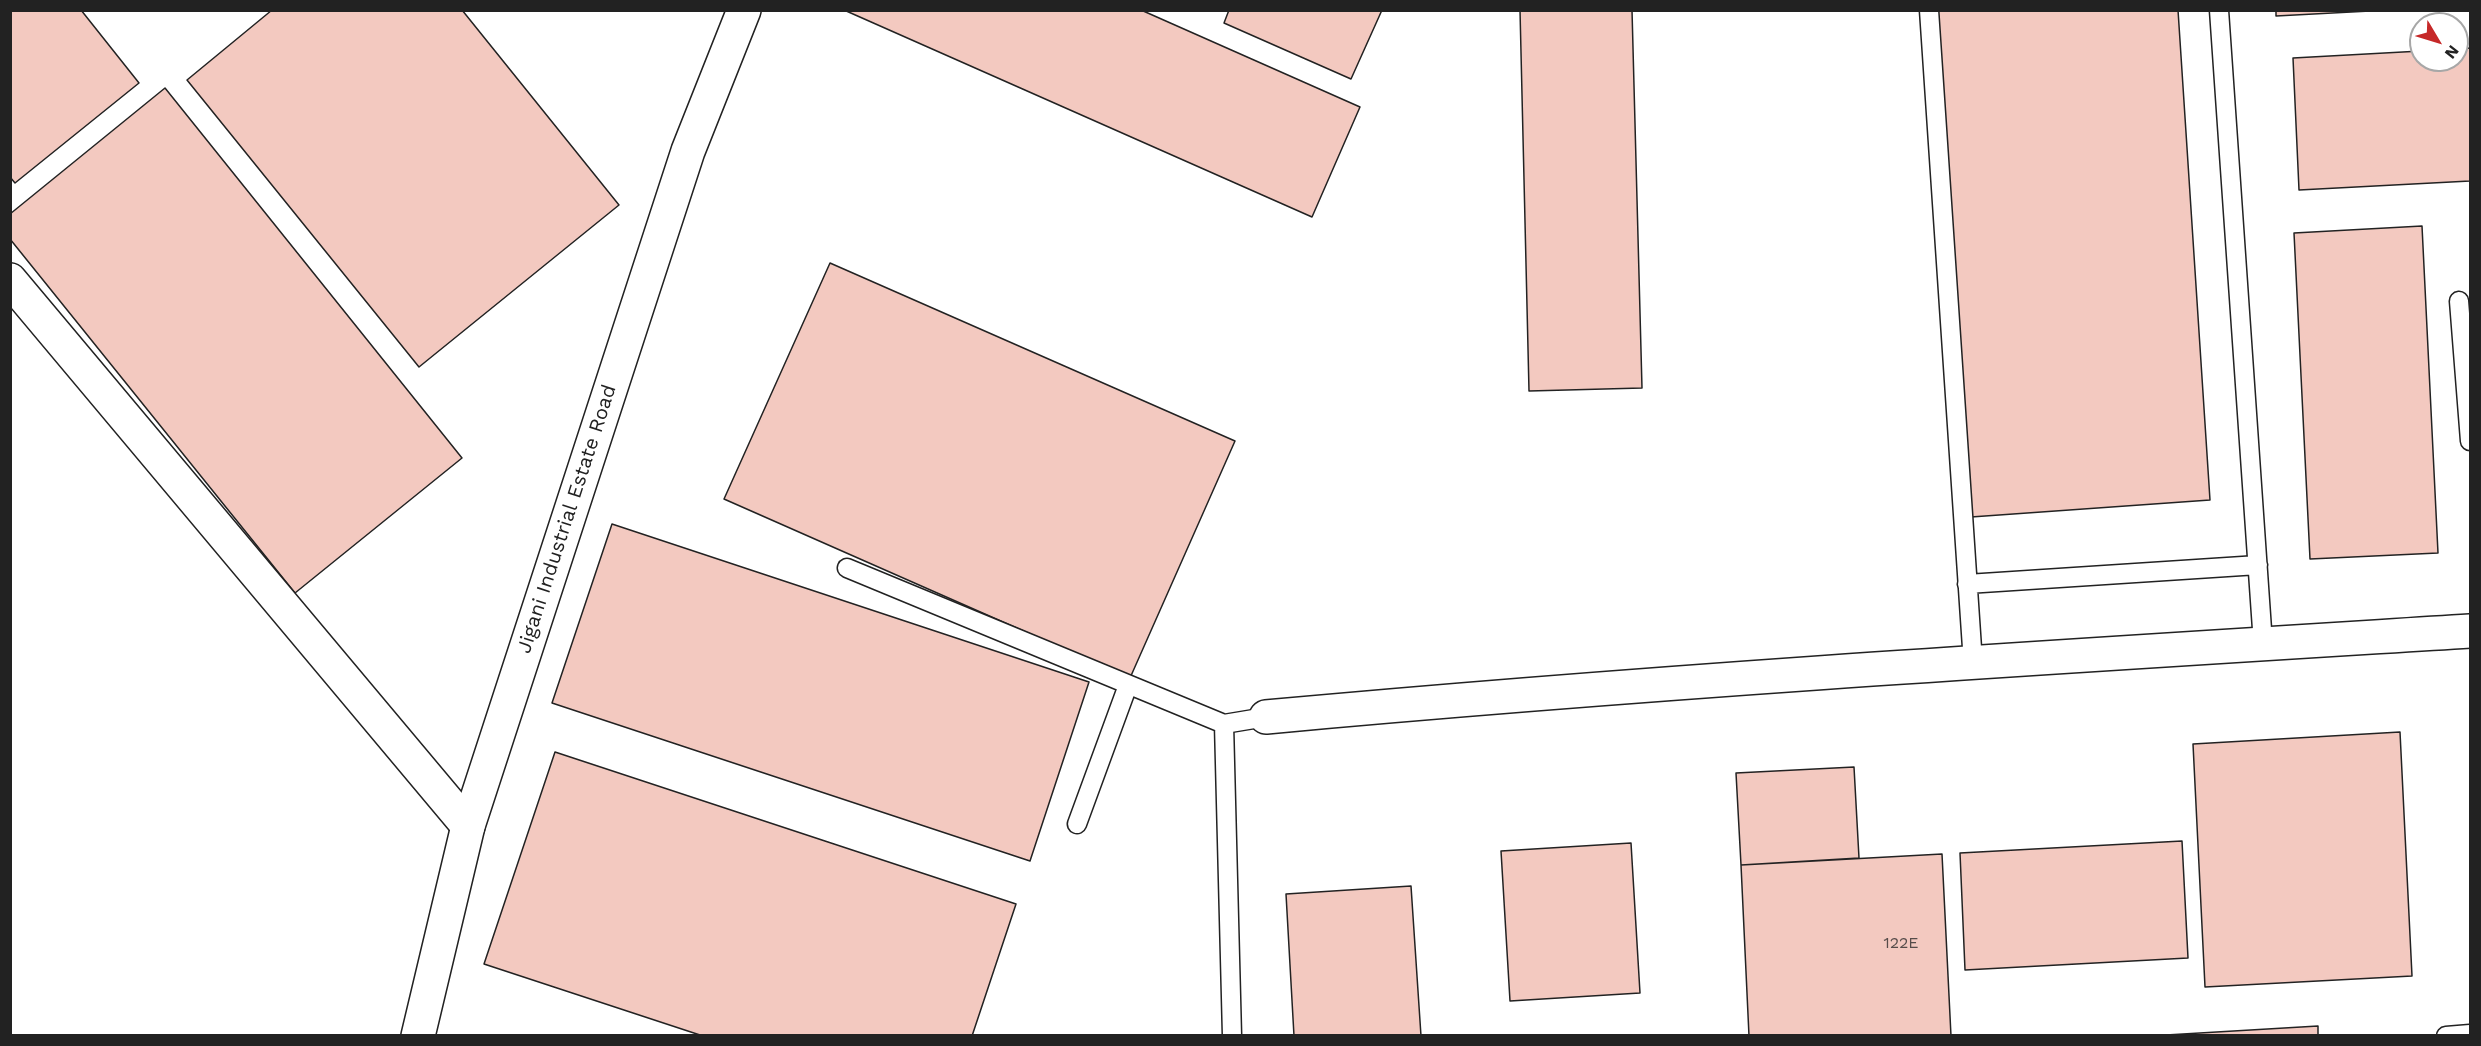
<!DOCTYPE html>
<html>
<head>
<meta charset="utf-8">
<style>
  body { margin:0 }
  #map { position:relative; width:2481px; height:1046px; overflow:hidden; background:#fff; font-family:"Work Sans",sans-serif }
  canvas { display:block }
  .frame { position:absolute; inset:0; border:12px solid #222; pointer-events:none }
  .north { position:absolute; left:2409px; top:12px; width:60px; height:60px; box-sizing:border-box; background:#fff; border:2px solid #a7a7a7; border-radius:50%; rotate:128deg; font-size:16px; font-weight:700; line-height:24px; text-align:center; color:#222 }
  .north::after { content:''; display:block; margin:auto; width:21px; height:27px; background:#c62828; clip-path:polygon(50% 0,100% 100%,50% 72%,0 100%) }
</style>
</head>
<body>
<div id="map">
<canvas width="2481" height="1046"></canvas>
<div class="frame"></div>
<div class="north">N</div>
</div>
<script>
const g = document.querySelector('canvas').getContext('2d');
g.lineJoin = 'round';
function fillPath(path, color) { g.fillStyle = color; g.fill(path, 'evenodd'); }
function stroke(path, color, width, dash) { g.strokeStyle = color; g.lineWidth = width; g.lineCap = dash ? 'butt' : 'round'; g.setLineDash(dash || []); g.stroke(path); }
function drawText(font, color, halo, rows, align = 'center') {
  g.font = font + ' "Work Sans",sans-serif'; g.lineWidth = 4.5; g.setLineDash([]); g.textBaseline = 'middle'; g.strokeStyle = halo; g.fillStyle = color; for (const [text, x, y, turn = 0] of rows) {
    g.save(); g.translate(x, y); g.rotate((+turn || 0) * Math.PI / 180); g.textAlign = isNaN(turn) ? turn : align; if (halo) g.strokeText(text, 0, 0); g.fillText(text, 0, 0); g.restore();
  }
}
const building = new Path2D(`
  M10 10H81L139 83 15 183 10 177Z
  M272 10H462L619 205 419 367 187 80Z
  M844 10H1141L1360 107 1312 217Z
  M1229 10H1382L1351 79 1224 23Z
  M1520 10H1632L1642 388 1529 391Z
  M1938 10H2178L2210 500 1971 517Z
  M2276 10H2389L2276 16Z
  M2470 48V181L2299 190 2293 58 2421 51V60H2457V49Z
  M165 88 462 458 295 593 10 239V214Z
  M2422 226 2438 553 2310 559 2294 233Z
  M830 263 1235 441 1130 678 724 499Z
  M612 524 1089 682 1030 861 552 703Z
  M2400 732 2412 976 2205 987 2193 744Z
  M555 752 1016 904 972 1036H703L484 964Z
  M1854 767 1859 858 1741 865 1736 773Z
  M2182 841 2188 958 1965 970 1960 853Z
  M1631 843 1640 993 1510 1001 1501 851Z
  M1942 854 1951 1036H1749L1741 865Z
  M1411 886 1421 1036H1294L1286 894Z
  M2318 1026V1036H2149Z`);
fillPath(building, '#f3c9c0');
stroke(building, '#222', 1.5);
const lane = new Path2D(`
  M1929 10 1973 663
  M2219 10 2263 644
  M2459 301 2470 441
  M847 568 1224 724
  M1967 584 2258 565
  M1077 824 1128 685
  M1232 1036 1224 724 1266 717
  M2446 1036 2470 1034`);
const street = new Path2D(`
  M10 280 468 826
  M1266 717C1667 680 2069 656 2470 631`);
const secondary = new Path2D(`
  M418 1036 468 826 688 151 744 10`);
stroke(lane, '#222', 21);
stroke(street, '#222', 36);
stroke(secondary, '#222', 36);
stroke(lane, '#fff', 18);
stroke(street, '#fff', 33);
stroke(secondary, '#fff', 33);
drawText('16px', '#564c4a', null, [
  ["122E",1901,943]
]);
drawText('20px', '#222', '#fff', [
  ["Jigani Industrial Estate Road",567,519,-72]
]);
</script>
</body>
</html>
